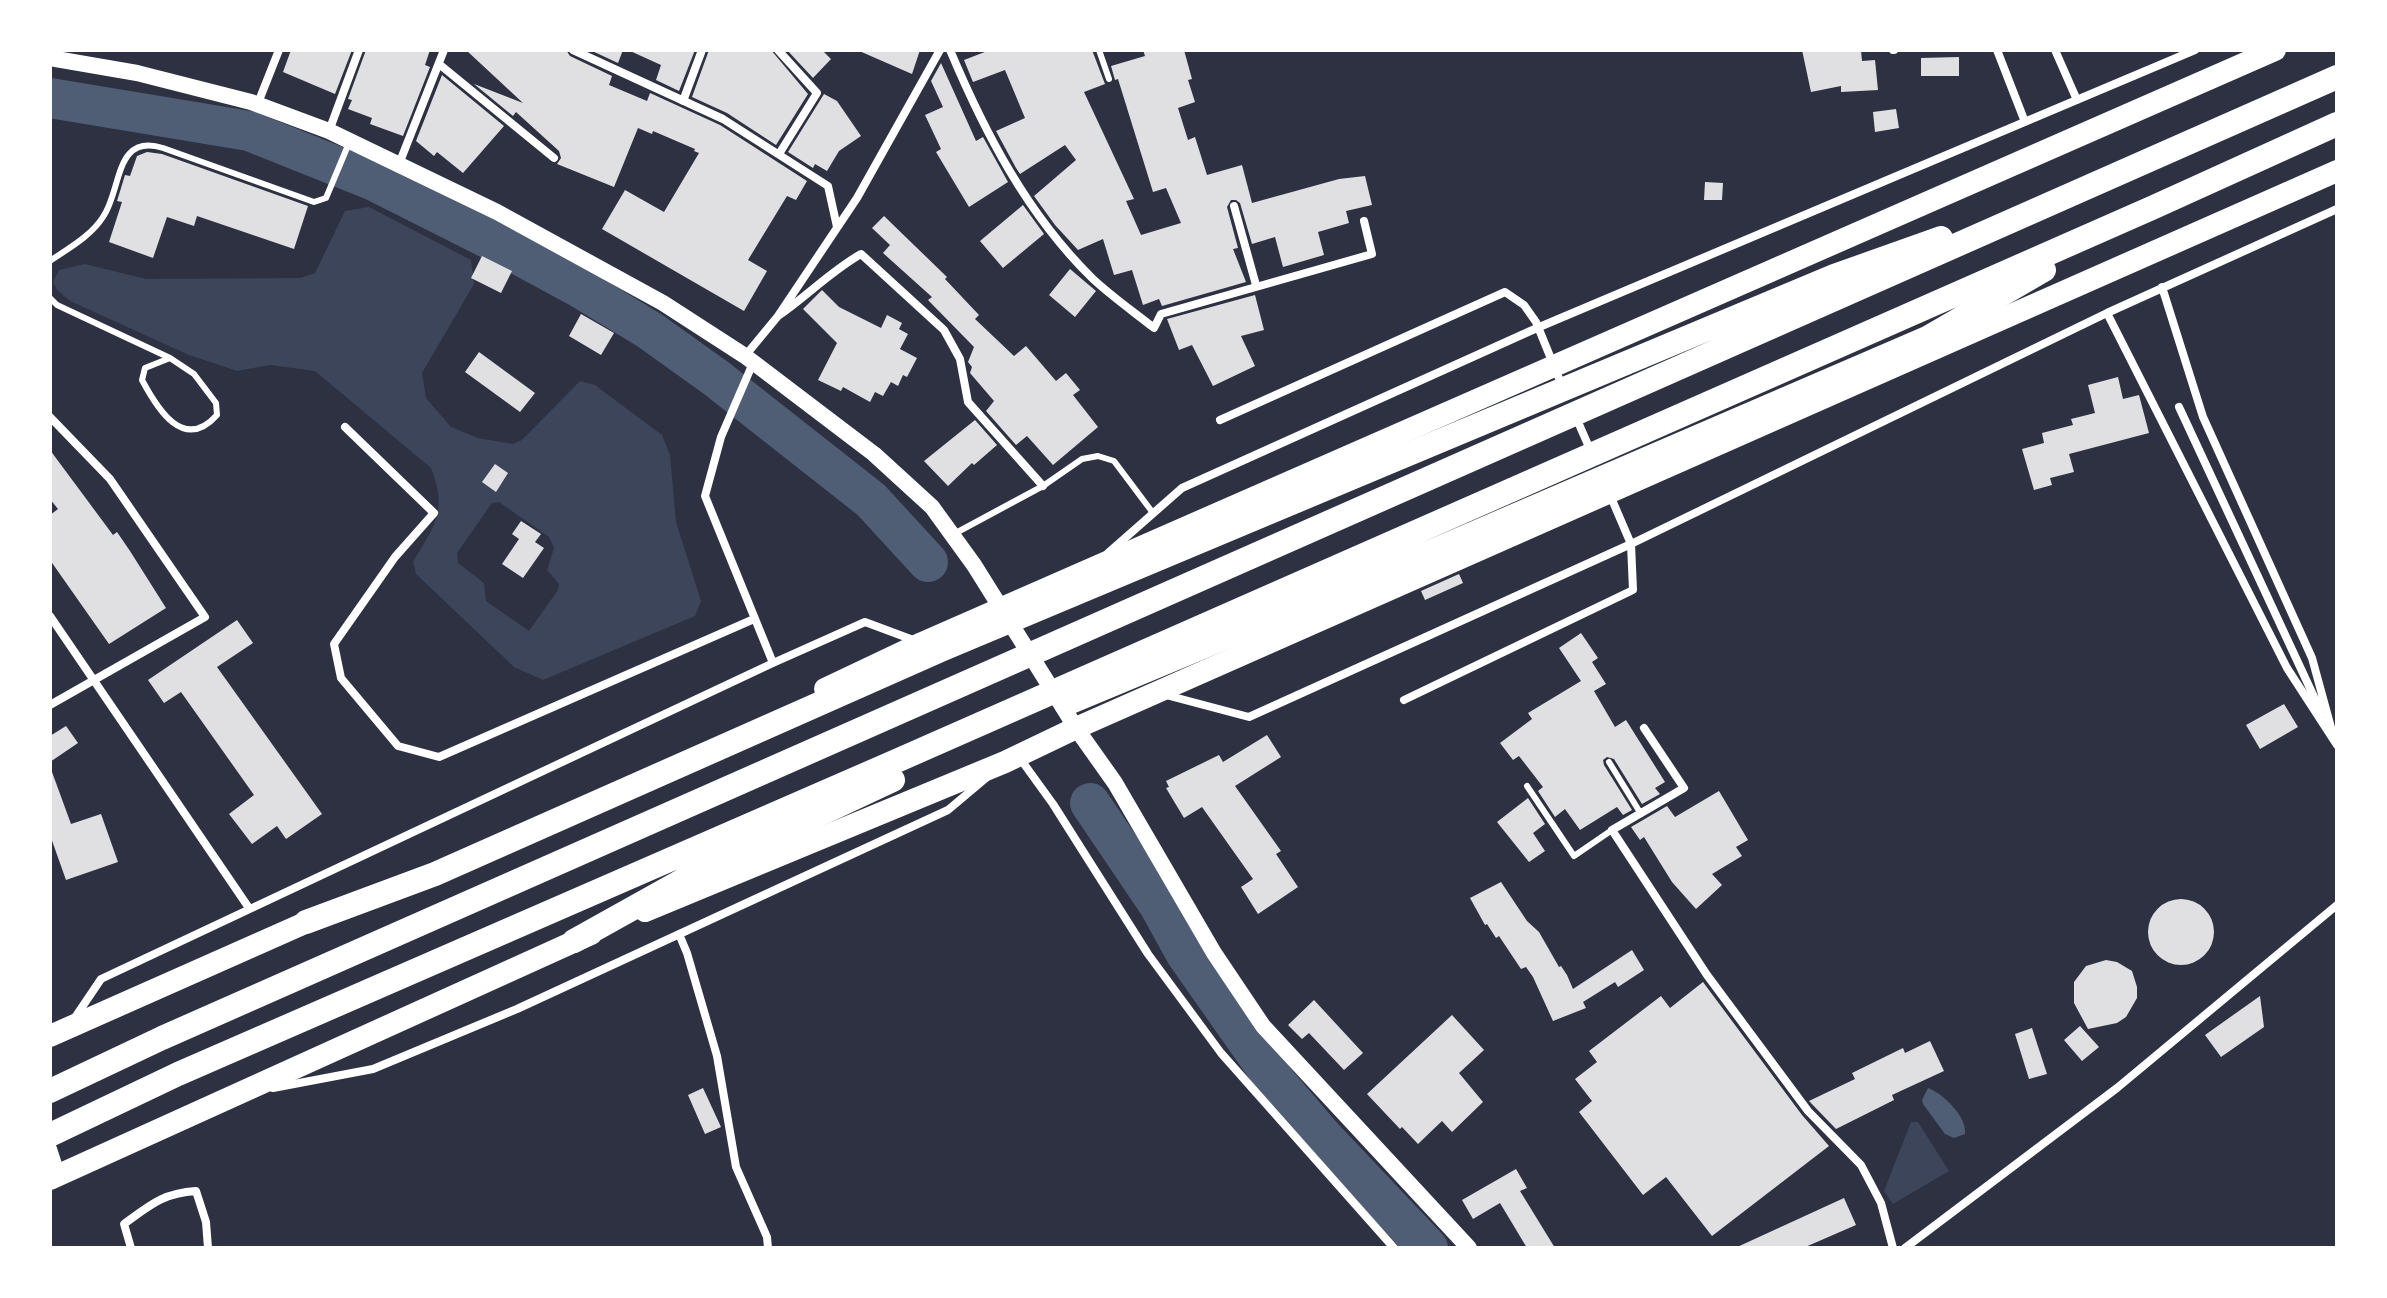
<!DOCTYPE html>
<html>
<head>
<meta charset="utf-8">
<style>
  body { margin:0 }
  #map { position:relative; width:2387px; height:1298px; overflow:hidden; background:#2d3142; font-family:Poppins,sans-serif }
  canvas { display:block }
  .frame { position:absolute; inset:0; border:52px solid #fff; pointer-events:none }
</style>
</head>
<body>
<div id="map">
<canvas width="2387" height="1298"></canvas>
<div class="frame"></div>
</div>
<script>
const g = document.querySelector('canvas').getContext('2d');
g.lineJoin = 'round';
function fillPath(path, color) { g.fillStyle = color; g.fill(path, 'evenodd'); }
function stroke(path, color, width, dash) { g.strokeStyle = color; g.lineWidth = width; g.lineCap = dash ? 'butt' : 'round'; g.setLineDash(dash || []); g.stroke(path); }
fillPath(new Path2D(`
  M369 207 471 260 474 284 422 373 426 398 451 427 478 438 513 444 522 440 580 381 595 385 662 435 670 455 676 522 701 601 695 616 543 680 514 667 416 574 413 562C435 525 448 511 431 468L315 371 270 365 237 371 189 355 70 301 57 290 53 282 59 270 85 264 146 279 300 278 315 273 345 211ZM499 502 549 537 554 548 547 570 559 584 558 590 529 631 486 601 484 583 458 563 457 553 492 503Z
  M1911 1122H1918L1949 1171 1893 1204 1884 1191Z`), '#3c4559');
fillPath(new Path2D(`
  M1928 1088C1944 1094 1967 1117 1965 1134L1954 1138 1945 1134 1923 1104 1922 1100Z`), '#4f5d75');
stroke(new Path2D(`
  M50 98 249 131 374 181 493 241 580 288 649 330 716 378 871 500 928 562
  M1090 803 1159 905 1186 954 1276 1082 1322 1136 1428 1248`), '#4f5d75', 40);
fillPath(new Path2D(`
  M291 50H352L335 94 283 72Z
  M366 50H430L425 65 430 67 403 136 370 124 372 118 348 109 352 100 348 99Z
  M466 50H566L570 56 612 76 609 85 647 101 650 93 720 125 807 181 796 200 787 196 748 260 767 271 744 311 602 229 625 190 664 212 699 153 694 151 695 149 653 131 652 134 638 128 614 187 557 164 561 158 559 151 516 112 513 116 474 84 523 103Z
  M590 50H623L618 63Z
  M628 50H695L679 91 656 80 661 65Z
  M709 50H771L808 94 776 145 727 113 692 97Z
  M787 50H822L831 59 813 78Z
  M857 50H920L912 74Z
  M990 50H1092L1105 84 1084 92 1134 199 1126 201 1141 235 1181 223 1166 188 1153 192 1118 79 1115 80 1111 66 1145 56 1143 50H1184L1192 79 1188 80 1195 102 1178 108 1188 140 1195 137 1207 175 1242 165 1252 203 1339 179 1365 176 1372 205 1346 211 1349 223 1318 232 1324 255 1283 267 1275 237 1252 244 1240 203 1236 200H1231L1227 207 1238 248 1233 249 1246 282 1162 306 1159 299 1143 305 1132 270 1114 275 1103 239 1078 250 1055 225 1034 196 1076 160 1065 145 1020 174 1016 168 996 131 1025 118 1005 70 973 82 964 60Z
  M1802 50H1861L1862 61 1875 60 1878 90 1841 92V86L1811 92Z
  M1959 57V76H1921V58Z
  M941 63 976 141 983 137 1008 182 969 207 936 152 941 149 925 115 943 107 931 81Z
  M442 75 504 126 463 173 437 152 434 156 416 141Z
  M824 94 837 101 861 136 839 151 827 171 815 164 813 168 788 152Z
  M1896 109 1899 128 1875 132 1873 112Z
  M147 152 162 154 308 206 294 249 197 216 194 226 167 217 153 258 109 242 122 202 117 201 125 175 130 176 137 156Z
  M1705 182 1723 183 1722 200H1704Z
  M1023 205 1044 234 1003 268 980 241Z
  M884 216 947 277 945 279 979 315 975 319 1014 356 1026 346 1056 381 1066 373 1080 390 1073 395 1098 427 1053 465 1027 436 1016 445 986 411 994 401 970 373 972 367 968 362 974 347 928 300 932 297 883 253 890 245 872 228Z
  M482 256 512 271 501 293 471 278Z
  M1070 269 1096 291 1075 317 1049 295Z
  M822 290 839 307 881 328 887 315 902 323 899 329 908 334 900 349 917 358 907 377 903 375 898 386 891 382 883 396 875 392 870 402 843 387 841 391 818 380 837 343 803 309Z
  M1255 295 1264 330 1241 336 1255 366 1213 386 1192 345 1179 350 1167 319Z
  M581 314 614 333 601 355 569 336Z
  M479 352 535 393 520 412 465 372Z
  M2118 377 2123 399 2139 395 2149 433 2069 454 2074 472 2050 478 2052 485 2034 490 2022 449 2044 443 2042 433 2073 425 2071 419 2095 413 2088 385Z
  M975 420 997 445 974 465 972 463 948 486 924 461Z
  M50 450 113 535 117 532 130 551 166 608 109 644 50 560V515L58 509 50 499Z
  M495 464 508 473 496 492 482 482Z
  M521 521 541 534 535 542 544 548 523 578 502 564 519 539 512 534Z
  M1459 574 1463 583 1425 600 1421 591Z
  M237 620 253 643 217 667 322 814 286 839 277 826 252 844 229 814 254 795 181 692 164 703 148 680Z
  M1581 633 1598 658 1592 662 1606 684 1594 691 1615 727 1626 720 1665 782 1655 788 1660 794 1642 804 1614 759 1607 757 1603 760 1604 765 1632 810 1623 815 1617 807 1580 830 1565 809 1555 817 1538 791 1543 787 1519 756 1513 760 1500 743 1532 719 1528 713 1581 681 1559 648Z
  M2284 704 2298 727 2260 749 2246 725Z
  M66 726 78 743 50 762V736Z
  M1267 735 1281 757 1235 786 1281 851 1276 854 1298 887 1258 914 1241 887 1253 879 1202 807 1184 818 1166 788 1169 787 1166 781 1219 755 1223 762Z
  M52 772 71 824 101 814 118 862 66 880 50 835V773Z
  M1719 791 1748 840 1736 847 1742 856 1712 874 1722 885 1696 909 1672 882 1644 837 1640 840 1631 827 1667 806 1675 817Z
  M1528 798 1545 824 1533 833 1545 851 1529 862 1497 822Z
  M1501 882 1527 921 1539 932 1559 967 1561 966 1567 975 1573 989 1632 950 1644 970 1618 987 1615 982 1583 1002 1586 1008 1553 1021 1533 977 1526 967 1521 969 1499 936 1496 938 1487 924 1485 925 1470 898Z
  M2148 932a33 33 0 1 1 66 0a33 33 0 1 1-66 0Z
  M2106 960 2117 962 2132 971 2137 987V998L2126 1017 2117 1023 2088 1029 2074 1003V982L2086 966Z
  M1703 982 1802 1115 1829 1146 1712 1236 1666 1177 1643 1195 1579 1112 1592 1101 1575 1079 1597 1062 1589 1051 1661 996 1670 1008Z
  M2260 996 2264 1027 2221 1057 2205 1035Z
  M1314 1000 1363 1053 1344 1070 1309 1033 1302 1039 1288 1025Z
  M1452 1015 1484 1050 1459 1073 1483 1102 1452 1132 1442 1121 1418 1144 1402 1127 1400 1129 1367 1094Z
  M2080 1026 2099 1047 2082 1061 2064 1040Z
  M2032 1028 2047 1074 2029 1079 2015 1034Z
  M1930 1041 1944 1071 1892 1095 1894 1100 1836 1129 1809 1101 1855 1079 1852 1073 1903 1048 1905 1053Z
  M703 1088 721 1127 705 1134 688 1095Z
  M1516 1169 1527 1188 1520 1191 1555 1248H1527L1500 1203 1473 1219 1462 1200Z
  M1844 1198 1856 1225 1803 1248H1735Z`), '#e0e0e3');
stroke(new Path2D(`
  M1099 50 1109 79
  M50 261C69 248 91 236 103 217 122 190 114 133 163 148L314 202 326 198 349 143
  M50 298 57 305 170 358 194 374 216 403 217 415C184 452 158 410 142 380L145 368 170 358
  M952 535 1043 486 1082 459 1098 456 1114 461 1153 513
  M1609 762 1641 814
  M1527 786 1574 856 1612 830`), '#fff', 6);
stroke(new Path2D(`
  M573 50 723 119 828 186 837 227
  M778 50 817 93 779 154
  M950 50C985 133 1027 214 1092 278 1111 296 1134 312 1154 328L1161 314 1372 254 1364 221
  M1893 50H1894
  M1997 50 2025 122
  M2055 50 2077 100
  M439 64 554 158
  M683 101 702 50
  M258 103 279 50
  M329 131 359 50
  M399 164 444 50
  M1234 206 1256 285
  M2162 287 2203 417 2312 658 2332 731
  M2107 313 2287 668 2337 745
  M778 316C807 296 831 271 861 254L944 330 960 359 968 402 1043 486
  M745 356 778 316 857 198 940 50
  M753 363 721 437 705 496 773 663
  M2179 407 2322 714
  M1575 415 1592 454
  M50 417 110 479 205 617 50 705
  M1220 420 1505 292 1524 305 1536 322 1563 388
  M345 427 434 513 395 557 334 644 341 678 398 746 439 757 754 619
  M1108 553 1182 488 1537 328 2195 50
  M50 616 249 908
  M1166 695 1249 717 1631 544 2107 313 2337 209
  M1404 700 1633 590 1631 544 1610 495
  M1644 728 1684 788 1612 830 1707 975 1808 1111 1861 1165 1881 1203 1893 1248
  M1019 757 1053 804 1148 954 1221 1053 1394 1248
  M679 934 687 953 717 1056 736 1167 767 1237 768 1248
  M74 1019 101 979 773 663 865 622 916 641
  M273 1088 373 1069 517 1009 948 810 986 778
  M131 1248 124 1224C150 1205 163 1193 196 1191L206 1222 208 1248
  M1905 1248 2117 1088 2337 905`), '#fff', 8);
stroke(new Path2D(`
  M50 1149 58 1174`), '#fff', 14);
stroke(new Path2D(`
  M50 58 137 73 251 102 329 131 497 212 663 303 745 356 874 454 932 507 974 565 1076 728 1115 783 1214 953 1263 1026 1469 1248`), '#fff', 16);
stroke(new Path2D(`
  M825 689 922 643 2275 50
  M645 911 1005 762 1076 728 2337 171
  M50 1036 323 915
  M50 1179 591 934`), '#fff', 22);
stroke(new Path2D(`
  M1066 704 1414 559 1927 338 2044 270
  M306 922 435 874 943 649 1380 466 1834 276 1941 238
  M574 941 703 869 893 780
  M50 1091 162 1038 2337 77
  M50 1135 178 1074 894 762 2154 207 2337 124`), '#fff', 24);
</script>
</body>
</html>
